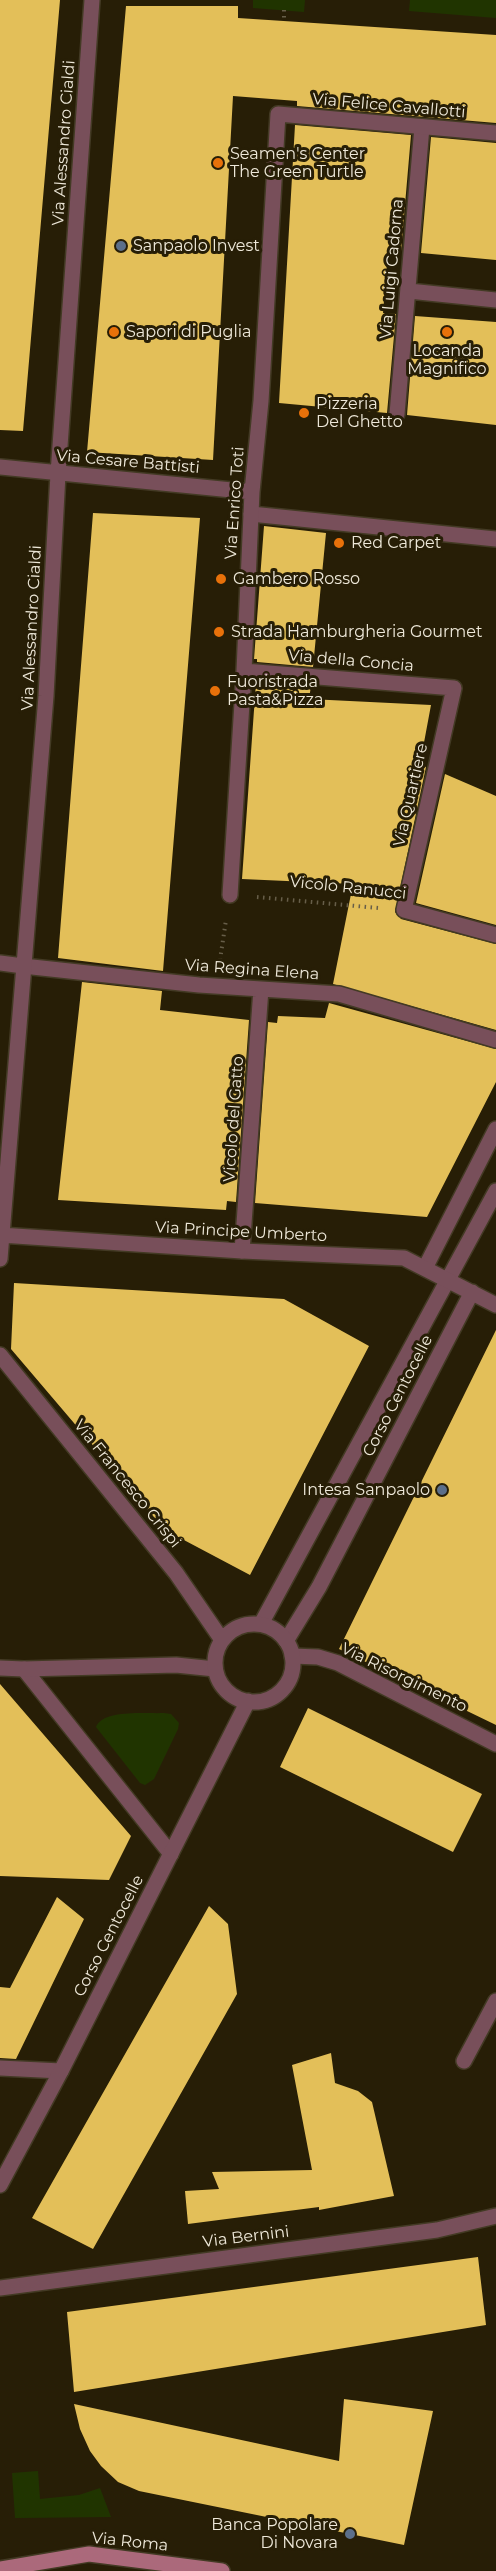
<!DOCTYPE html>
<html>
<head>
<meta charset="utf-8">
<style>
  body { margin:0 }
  canvas { display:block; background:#271e06 }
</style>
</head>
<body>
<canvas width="496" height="2571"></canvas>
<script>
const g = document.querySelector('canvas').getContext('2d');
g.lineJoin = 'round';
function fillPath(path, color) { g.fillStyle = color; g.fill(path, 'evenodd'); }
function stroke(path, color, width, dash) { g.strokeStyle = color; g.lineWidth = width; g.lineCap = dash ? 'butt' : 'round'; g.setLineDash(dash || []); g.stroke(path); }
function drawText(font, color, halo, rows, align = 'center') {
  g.font = font + ' Montserrat,sans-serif'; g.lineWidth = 6; g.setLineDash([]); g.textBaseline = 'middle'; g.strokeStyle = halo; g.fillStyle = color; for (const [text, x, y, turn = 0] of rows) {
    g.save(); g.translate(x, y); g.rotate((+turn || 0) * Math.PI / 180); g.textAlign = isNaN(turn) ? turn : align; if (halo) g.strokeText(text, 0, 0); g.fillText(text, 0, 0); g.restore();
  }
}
fillPath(new Path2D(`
  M253 0H305L304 12 253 8Z
  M410 0H496V18L409 11Z
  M164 1713 171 1714 179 1723 178 1729 154 1779 145 1785 140 1783 96 1727C103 1709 147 1714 164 1713Z
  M38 2471 40 2499 79 2495 100 2488 111 2517 15 2518 12 2473Z`), '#203400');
fillPath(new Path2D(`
  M0 0H60L23 431 0 430Z
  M126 6H238V18L496 35V123L297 106V101L233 96 213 460 87 452Z
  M295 125 411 135 401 251 388 250 383 313 396 314 387 413 279 403Z
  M431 137 496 143V260L421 253Z
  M415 316 496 322V425L407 415Z
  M93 513 200 518 163 971 58 958Z
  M264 526 326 533 313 667 257 662V659H254Z
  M256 682 311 686 309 699 431 705 420 764 426 767 395 912 401 919 496 944V1030L333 984 353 884 242 879Z
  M445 774 496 796V925L416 903Z
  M82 982 162 991 160 1010 249 1020 236 1202 227 1201 226 1210 58 1200Z
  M329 1003 496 1049V1082L427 1217 255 1203 268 1022 277 1023 278 1016 325 1018Z
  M14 1283 284 1299 369 1346 250 1575 165 1530 11 1349Z
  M496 1330V1725L339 1649Z
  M0 1684 131 1836 109 1880 0 1876Z
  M308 1708 482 1794 453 1852 280 1767Z
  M57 1897 84 1919 16 2059 0 2058V1987L10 1988Z
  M209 1906 228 1924 237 1994 93 2249 32 2218Z
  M331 2053 335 2083 358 2091 372 2102 394 2196 319 2210V2207L188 2224 185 2191 219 2189 212 2172 312 2170 292 2065Z
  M478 2257 486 2325 74 2392 67 2312Z
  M344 2399 433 2411 404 2545 139 2491 118 2482 101 2466 90 2451 80 2429 74 2404 339 2461Z`), '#e3bf59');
const pedestrian = new Path2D(`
  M409 291 496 300
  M397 414 422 127
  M251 514 496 539
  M23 966 199 985 339 994 496 1040
  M242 1251 261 989
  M425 1268 496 1129
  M261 1624 496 1191
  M24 1669 171 1854`);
const minor = new Path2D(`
  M0 467 252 492
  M244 671 454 688 404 910 496 935
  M230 895 244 671 252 492 261 401 278 114 496 133
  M0 963 23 966
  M0 1235 242 1251 404 1258 496 1305
  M0 1259 46 696 58 474 92 0
  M286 1641 319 1587 472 1292
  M292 1656 318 1657 338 1663 496 1744
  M0 1668 24 1669 176 1665 215 1669
  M464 2061 496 2001
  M0 2068 61 2071
  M0 2288 437 2230 496 2216`);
const tertiary = new Path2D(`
  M0 1355 176 1573 222 1640
  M215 1663a39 39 0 1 1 78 0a39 39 0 1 1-78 0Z
  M0 2185 61 2071 248 1701`);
const secondary = new Path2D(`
  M0 2569 89 2554 222 2571`);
stroke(pedestrian, '#433a24', 18);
stroke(minor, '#433a24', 18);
stroke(tertiary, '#433a24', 18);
stroke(secondary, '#433a24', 18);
stroke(new Path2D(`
  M284 10V21
  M257 897 378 908
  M220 960 226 920`), '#675e49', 4, [1.5, 4.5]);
stroke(pedestrian, '#784f5a', 15);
stroke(minor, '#784f5a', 15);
stroke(tertiary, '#784f5a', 15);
stroke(secondary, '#ab697b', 15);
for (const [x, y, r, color] of [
  [218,163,6,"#e8710a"],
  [121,246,6,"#5c6f8a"],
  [114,332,6,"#e8710a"],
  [447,332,6,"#e8710a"],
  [304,413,6,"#e8710a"],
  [339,543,6,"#e8710a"],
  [221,579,6,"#e8710a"],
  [219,632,6,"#e8710a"],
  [215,691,6,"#e8710a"],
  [442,1490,6,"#5c6f8a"],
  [350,2534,6,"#5c6f8a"]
]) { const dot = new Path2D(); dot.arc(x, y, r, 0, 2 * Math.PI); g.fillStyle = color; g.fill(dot); stroke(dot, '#271e06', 2); }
drawText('16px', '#eee8d9', '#271e06', [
  ["Via Felice Cavallotti",389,106,5],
  ["Via Alessandro Cialdi",64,143,-86],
  ["Via Luigi Cadorna",392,269,-85],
  ["Via Cesare Battisti",128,462,5],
  ["Via Enrico Toti",235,503,-86],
  ["Via Alessandro Cialdi",32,628,-87],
  ["Via della Concia",351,661,5],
  ["Via Quartiere",411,795,-77],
  ["Vicolo Ranucci",348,888,6],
  ["Via Regina Elena",252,970,4],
  ["Vicolo del Gatto",234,1119,-86],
  ["Via Principe Umberto",241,1232,3],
  ["Corso Centocelle",398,1396,-63],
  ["Via Francesco Crispi",127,1484,51],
  ["Via Risorgimento",404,1678,26],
  ["Corso Centocelle",109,1936,-63],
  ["Via Bernini",246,2237,-7],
  ["Via Roma",130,2542,6]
]);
drawText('16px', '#eee8d9', '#271e06', [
  ["Seamen's Center",230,154],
  ["The Green Turtle",230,172],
  ["Sanpaolo Invest",133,246],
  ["Sapori di Puglia",126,332],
  ["Locanda",447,351,"center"],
  ["Magnifico",447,369,"center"],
  ["Pizzeria",316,404],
  ["Del Ghetto",316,422],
  ["Red Carpet",351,543],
  ["Gambero Rosso",233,579],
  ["Strada Hamburgheria Gourmet",231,632],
  ["Fuoristrada",227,682],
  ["Pasta&Pizza",227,700],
  ["Intesa Sanpaolo",430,1490,"right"],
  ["Banca Popolare",338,2525,"right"],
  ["Di Novara",338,2543,"right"]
], 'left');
</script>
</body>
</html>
